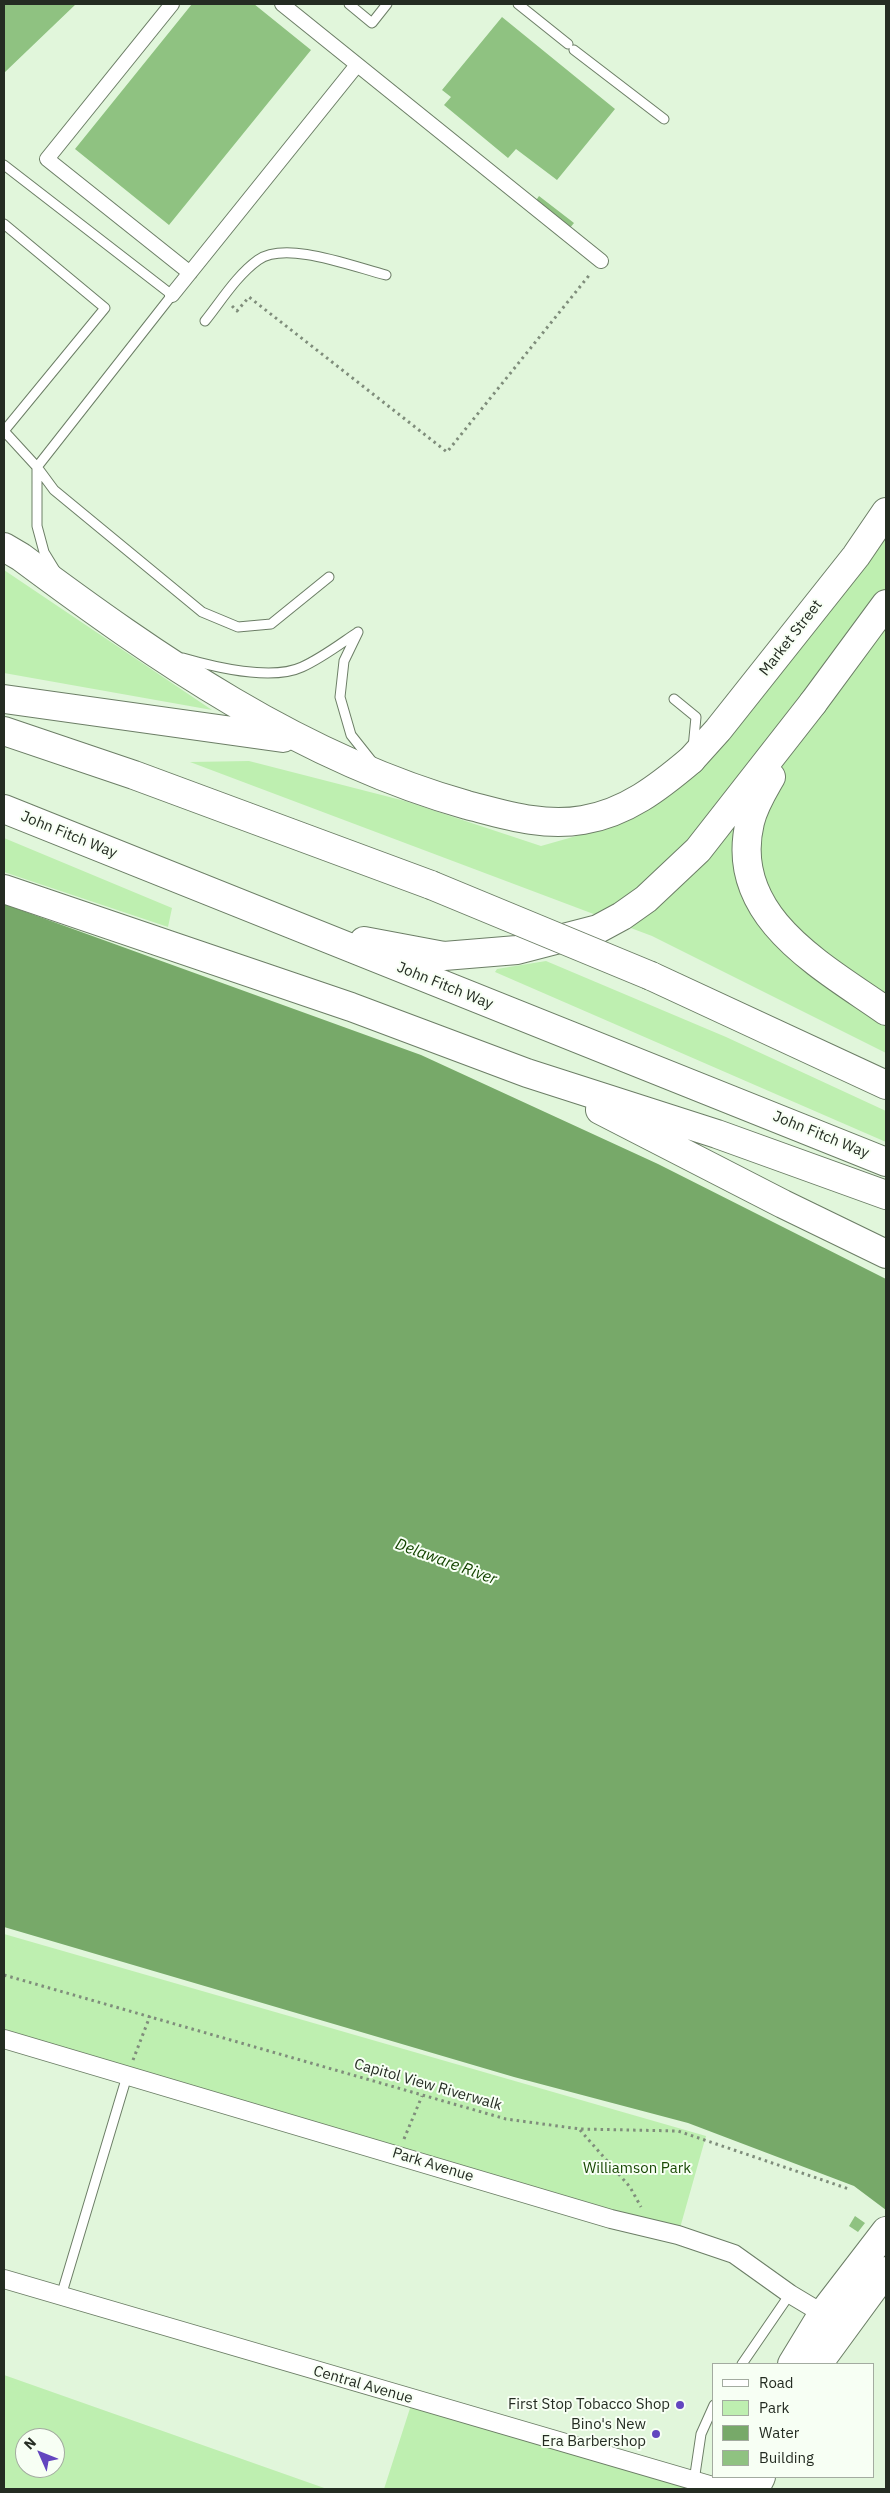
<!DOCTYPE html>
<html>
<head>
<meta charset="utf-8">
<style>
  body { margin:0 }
  #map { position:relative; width:890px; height:2493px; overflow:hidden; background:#e1f6db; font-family:"IBM Plex Sans",sans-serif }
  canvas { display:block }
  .frame { position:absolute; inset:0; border:5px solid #242c22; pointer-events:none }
  .legend { position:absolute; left:712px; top:2363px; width:162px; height:115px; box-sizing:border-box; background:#f7fff4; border:1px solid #a3aba0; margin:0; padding:6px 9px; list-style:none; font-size:15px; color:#242c22 }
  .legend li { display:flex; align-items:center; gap:10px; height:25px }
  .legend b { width:25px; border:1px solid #a3aba0 }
  .north { position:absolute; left:15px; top:2428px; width:50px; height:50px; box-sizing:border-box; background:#f7fff4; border:1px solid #a3aba0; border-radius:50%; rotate:314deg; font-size:14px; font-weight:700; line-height:20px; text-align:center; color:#242c22 }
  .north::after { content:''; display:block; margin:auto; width:18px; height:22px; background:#6346bf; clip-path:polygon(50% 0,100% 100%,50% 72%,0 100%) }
</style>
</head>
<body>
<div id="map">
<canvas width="890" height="2493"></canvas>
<div class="frame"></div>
<ul class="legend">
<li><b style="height:6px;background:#fff"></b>Road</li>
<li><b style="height:14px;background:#beefb0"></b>Park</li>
<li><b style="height:14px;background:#77a969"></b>Water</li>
<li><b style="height:14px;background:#8fc281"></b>Building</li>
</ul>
<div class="north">N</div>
</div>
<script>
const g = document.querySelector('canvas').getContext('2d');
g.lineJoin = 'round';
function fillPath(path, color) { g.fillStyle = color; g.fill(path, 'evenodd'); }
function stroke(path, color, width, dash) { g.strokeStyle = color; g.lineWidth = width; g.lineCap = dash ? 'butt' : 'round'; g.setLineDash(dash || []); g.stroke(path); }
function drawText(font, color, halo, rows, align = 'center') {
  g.font = font + ' "IBM Plex Sans",sans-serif'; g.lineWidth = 4; g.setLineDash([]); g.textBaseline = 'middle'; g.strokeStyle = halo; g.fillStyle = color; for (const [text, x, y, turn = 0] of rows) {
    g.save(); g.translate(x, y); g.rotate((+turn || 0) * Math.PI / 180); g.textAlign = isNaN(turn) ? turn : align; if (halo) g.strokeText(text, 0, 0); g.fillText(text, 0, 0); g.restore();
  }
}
fillPath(new Path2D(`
  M886 534V1053L652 936 190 762 249 761 405 801 541 846 608 827 710 756Z
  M4 570 212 710 4 673Z
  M4 838 172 908 168 927 4 872Z
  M546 961 726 1037 886 1111V1142L495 972 497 969Z
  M4 1934 706 2136 678 2235 4 2036Z
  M4 2375 327 2489H328H4ZM25 2438H55V2468H25Z
  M413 2399 694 2489H384Z`), '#beefb0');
fillPath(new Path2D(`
  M4 904 421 1055 658 1164 886 1279V2210L854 2186 688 2123 514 2077 4 1927Z`), '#77a969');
fillPath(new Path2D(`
  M4 4H76L4 73Z
  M192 4H254L311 50 169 225 75 149Z
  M502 17 615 109 557 180 516 149 508 158 444 105 451 97 442 90Z
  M539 196 574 223 569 229 535 202Z
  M855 2216 865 2223 858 2232 849 2226Z`), '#8fc281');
const service = new Path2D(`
  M349 4 372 23 387 4
  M518 4 568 44
  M574 50 664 119
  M4 165 172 295 37 467V526L44 552 55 570
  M4 224 105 308 4 431
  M205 321C221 301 237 275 258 260 286 240 354 267 386 275
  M4 431 37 467 54 490 202 612 238 627 271 624 329 577
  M358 632 344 661 340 697 351 735 374 764
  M183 658C214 667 272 681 302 667 322 658 340 644 358 632
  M674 699 696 717 693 748
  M61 2296 127 2076
  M742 2364 790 2294
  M694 2481 701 2434 714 2405`);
const pedestrian = new Path2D(`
  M172 4 47 159 190 273
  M282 4 601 261
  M172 295 357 65`);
const minor = new Path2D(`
  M4 2039 611 2219 678 2235 734 2254 790 2294 830 2318
  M4 2279 723 2489`);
const primary = new Path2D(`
  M813 703 886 604
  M691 760 718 730 856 556 886 512
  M792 2364 823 2313 886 2231
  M818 2364 886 2271
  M728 2489 734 2477
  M755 2489 761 2477`);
const motorway = new Path2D(`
  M4 547 21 557C158 659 300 758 467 805 506 815 543 827 583 820 626 813 659 787 691 760
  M4 699 283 738
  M4 731 134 775 431 885
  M771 777C763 791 754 805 750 822 727 916 822 966 886 1011
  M4 809 886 1162
  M4 889 351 1007 527 1073 717 1134 886 1195
  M364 941 444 956 517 950 598 929 622 916 646 899 698 850 813 703
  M651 976 886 1085
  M600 1110 783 1204 886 1254`);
stroke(service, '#6c7e66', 11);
stroke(pedestrian, '#6c7e66', 16);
stroke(minor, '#6c7e66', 20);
stroke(primary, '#6c7e66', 30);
stroke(motorway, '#6c7e66', 30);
stroke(new Path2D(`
  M232 306 237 311 249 297 447 452 591 273
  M4 1975 506 2119 580 2129 678 2131 849 2189
  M133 2060 150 2016
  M580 2130 630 2187 641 2207
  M404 2139 422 2096`), '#7f8d7b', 3, [2.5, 4]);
stroke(service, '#fff', 9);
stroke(pedestrian, '#fff', 14);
stroke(minor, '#fff', 18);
stroke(primary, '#fff', 28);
stroke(motorway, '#fff', 28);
const motorwayBridge = new Path2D(`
  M431 885 651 976`);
stroke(motorwayBridge, '#6c7e66', 30, []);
stroke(motorwayBridge, '#fff', 28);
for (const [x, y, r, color] of [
  [680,2405,5,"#6346bf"],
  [656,2434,5,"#6346bf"]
]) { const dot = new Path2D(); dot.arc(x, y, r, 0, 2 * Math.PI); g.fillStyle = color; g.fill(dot); stroke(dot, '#f7fff4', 2); }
drawText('15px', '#242c22', '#f7fff4', [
  ["Market Street",791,638,-52],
  ["John Fitch Way",69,835,22],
  ["John Fitch Way",445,986,22],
  ["John Fitch Way",821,1135,22],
  ["Capitol View Riverwalk",428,2085,16],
  ["Park Avenue",433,2165,17],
  ["Central Avenue",363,2385,16]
]);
drawText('15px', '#194a05', '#f7fff4', [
  ["Williamson Park",637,2169]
]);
drawText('15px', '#242c22', '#f7fff4', [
  ["First Stop Tobacco Shop",670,2405],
  ["Bino's New",646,2425],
  ["Era Barbershop",646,2442]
], 'right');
drawText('italic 16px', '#144500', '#f7fff4', [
  ["Delaware River",446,1562,20]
]);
</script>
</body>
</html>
